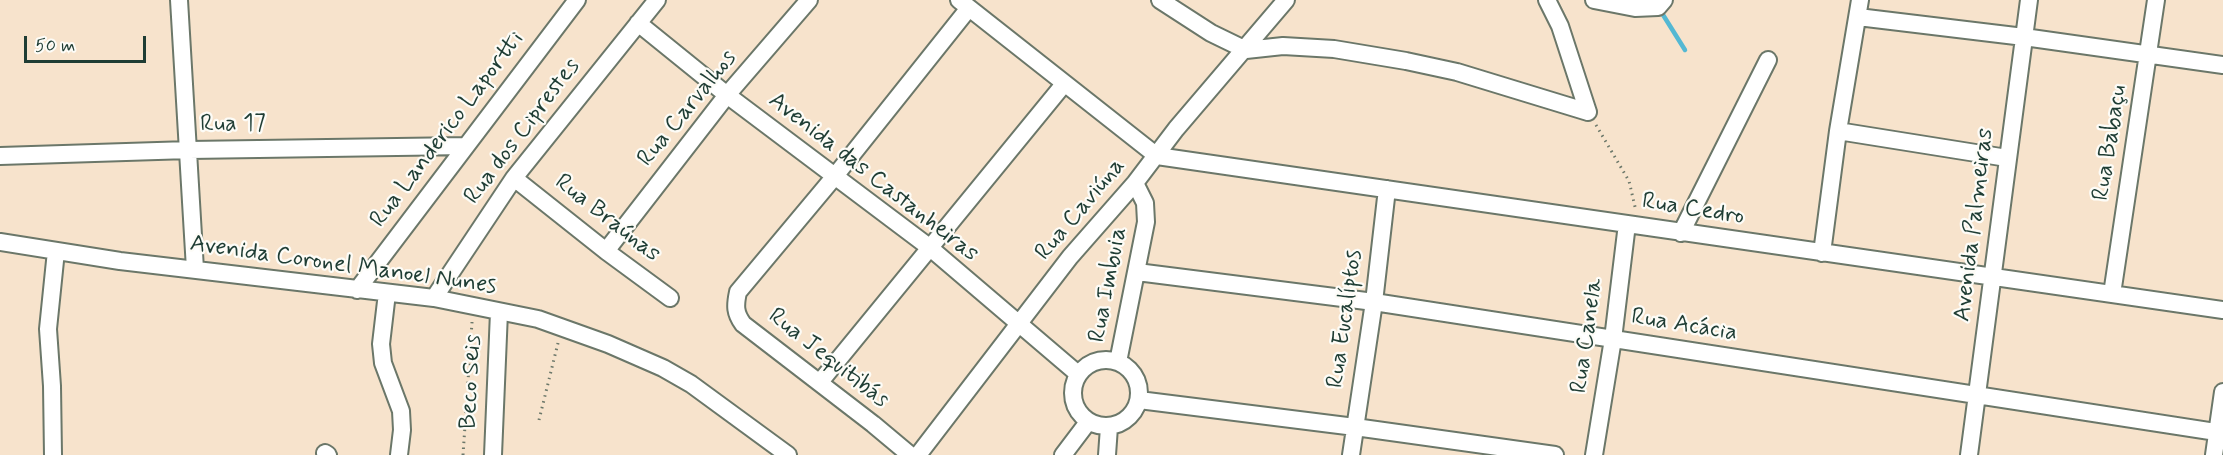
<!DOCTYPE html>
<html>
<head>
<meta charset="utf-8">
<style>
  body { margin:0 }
  #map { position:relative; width:2223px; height:455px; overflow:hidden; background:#f7e3cc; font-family:Mynerve,sans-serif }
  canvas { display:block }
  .scale { position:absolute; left:24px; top:36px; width:122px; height:27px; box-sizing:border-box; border:3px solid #1f3d34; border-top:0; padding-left:8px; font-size:18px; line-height:21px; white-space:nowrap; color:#1f3d34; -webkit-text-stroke:4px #fdfcf7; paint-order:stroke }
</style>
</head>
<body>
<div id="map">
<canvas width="2223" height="455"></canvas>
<div class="scale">50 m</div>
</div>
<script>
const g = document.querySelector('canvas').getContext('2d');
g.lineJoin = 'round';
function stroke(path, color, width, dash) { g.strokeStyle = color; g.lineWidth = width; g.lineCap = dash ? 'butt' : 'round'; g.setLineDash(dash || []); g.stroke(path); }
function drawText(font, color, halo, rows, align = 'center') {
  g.font = font + ' Mynerve,sans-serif'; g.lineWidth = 4.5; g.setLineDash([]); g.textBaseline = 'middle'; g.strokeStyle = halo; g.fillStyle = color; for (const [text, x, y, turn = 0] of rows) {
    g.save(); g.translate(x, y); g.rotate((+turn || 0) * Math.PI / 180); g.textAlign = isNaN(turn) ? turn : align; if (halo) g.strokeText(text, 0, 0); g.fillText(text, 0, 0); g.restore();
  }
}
stroke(new Path2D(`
  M1660 10 1685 50`), '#54b8d3', 4.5);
const minor = new Path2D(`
  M179 0 195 269
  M959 0 1157 156 2223 310
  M1160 0 1211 33 1246 50 1283 46 1334 49 1406 61 1457 72 1588 112
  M1547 0 1560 26 1588 112
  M1594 0 1635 8 1658 7 1664 0
  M1858 17 2024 37 2223 65
  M638 23 727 95 929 247 1078 374
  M1838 131 2007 158
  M0 156 189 150 466 146
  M514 178 606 251 670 298
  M1681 233 1768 60
  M0 242 120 261 434 298 538 319 608 344 663 368 691 384 788 455
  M606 251 727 95 809 0
  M1822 253 1838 131 1860 0
  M1137 272 1374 302 2223 433
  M357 290 577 0
  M387 293 381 344 383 363 401 411 402 430 399 455
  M2112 294 2156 0
  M434 298 514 178 657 0
  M1073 393a33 33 0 1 1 66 0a33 33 0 1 1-66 0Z
  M1118 362 1146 222 1145 203 1135 183
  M820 382 1064 84
  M1139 400 1355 427 1555 455
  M325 453 328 455
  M53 455 52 386 48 329 56 251
  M493 455 499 312
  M910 455 873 424 743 324C735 313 735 306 738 292L835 176 969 8
  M918 455 1070 257 1135 183 1176 129 1286 0
  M1063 455 1088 422
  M1107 455 1109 427
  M1351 455 1374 302 1387 189
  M1594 455 1613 339 1627 224
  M1969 455 2029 0
  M2214 455 2223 392`);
stroke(minor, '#6b7769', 20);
stroke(new Path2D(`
  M1596 125 1629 181 1636 211
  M539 420 558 343
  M463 455 472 322`), '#6b7769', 3, [1.5, 4.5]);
stroke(minor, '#fff', 16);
drawText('24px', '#1f3d34', '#fdfcf7', [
  ["Rua Carvalhos",688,109,-51],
  ["Rua 17",233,125,-1],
  ["Rua Landerico Laportti",448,130,-53],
  ["Rua dos Ciprestes",523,132,-53],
  ["Rua Babaçu",2111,143,-81],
  ["Avenida das Castanheiras",873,178,38],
  ["Rua Caviúna",1081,210,-50],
  ["Rua Cedro",1693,210,9],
  ["Rua Braúnas",607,219,38],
  ["Avenida Palmeiras",1975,225,-83],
  ["Avenida Coronel Manoel Nunes",343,266,8],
  ["Rua Imbuia",1109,285,-79],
  ["Rua Eucalíptos",1346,319,-82],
  ["Rua Acácia",1684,326,9],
  ["Rua Canela",1588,336,-82],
  ["Rua Jequitibás",828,359,38],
  ["Beco Seis",472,382,-87]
]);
</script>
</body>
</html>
